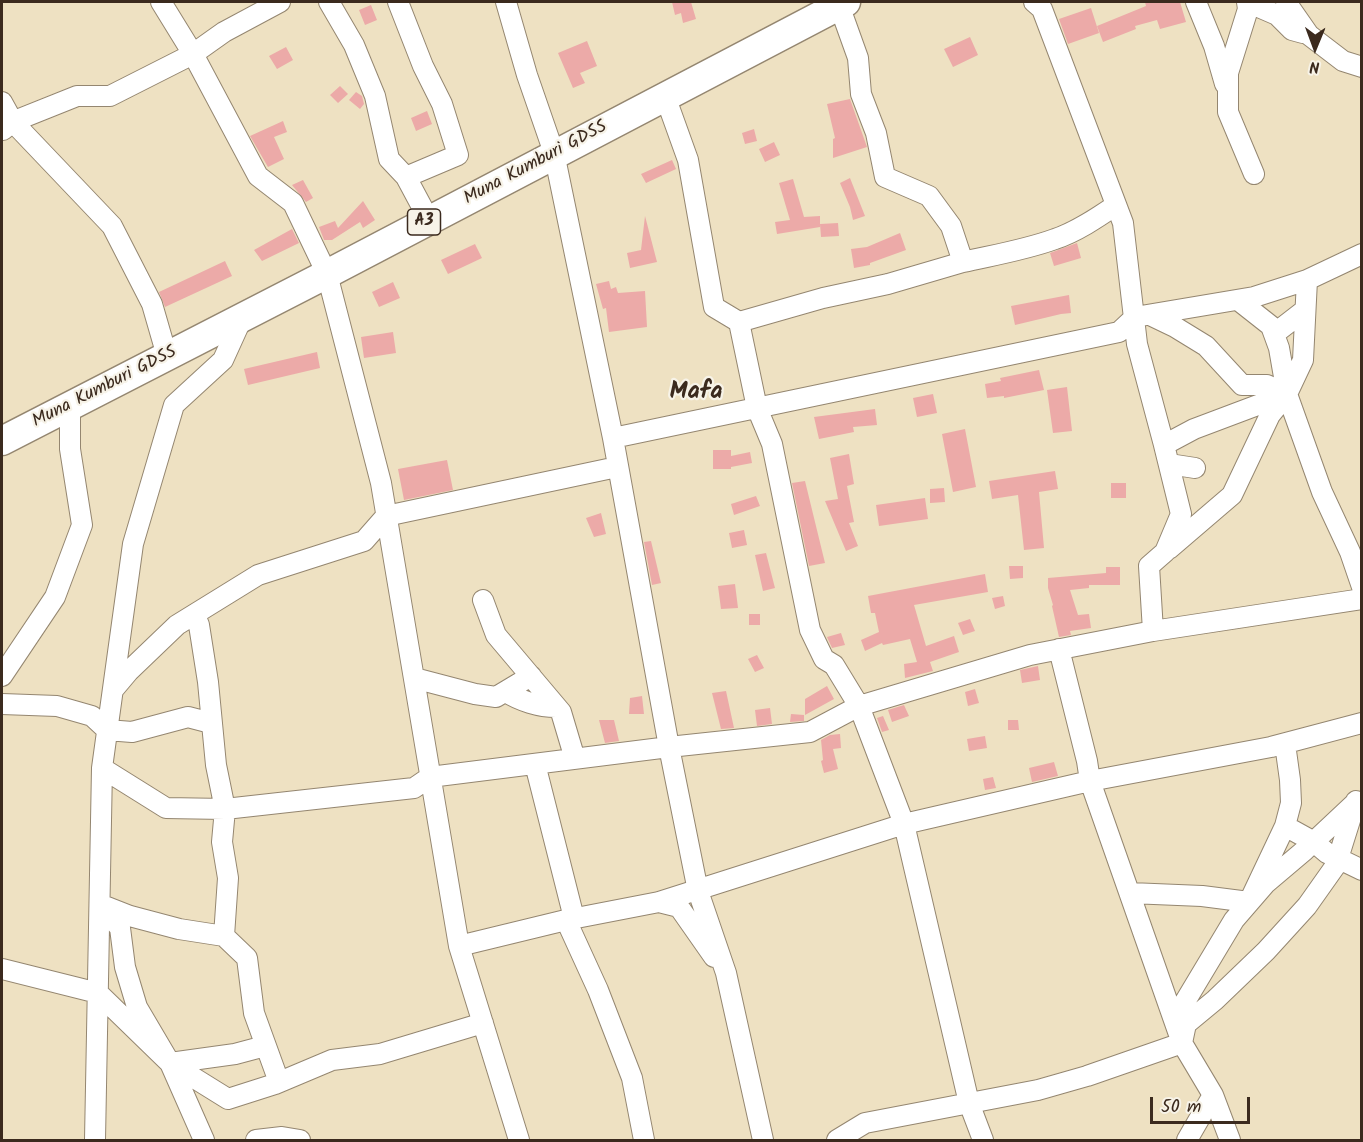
<!DOCTYPE html>
<html>
<head>
<meta charset="utf-8">
<style>
  body { margin:0 }
  #map { position:relative; width:1363px; height:1142px; overflow:hidden; background:#eee1c2; font-family:Kalam,sans-serif }
  canvas { display:block }
  .frame { position:absolute; inset:0; border:3px solid #3b2a1e; pointer-events:none }
  .north { position:absolute; left:1285px; top:18px; width:60px; height:60px; -webkit-text-stroke:4px #f7f3e8; paint-order:stroke; rotate:181deg; font-size:16px; font-weight:700; line-height:24px; text-align:center; color:#3b2a1e }
  .north::after { content:''; display:block; margin:auto; width:21px; height:27px; background:#3b2a1e; clip-path:polygon(50% 0,100% 100%,50% 72%,0 100%) }
  .scale { position:absolute; left:1150px; top:1097px; width:100px; height:27px; box-sizing:border-box; border:3px solid #3b2a1e; border-top:0; padding-left:8px; font-size:18px; line-height:21px; white-space:nowrap; color:#3b2a1e; -webkit-text-stroke:4px #f7f3e8; paint-order:stroke }
</style>
</head>
<body>
<div id="map">
<canvas width="1363" height="1142"></canvas>
<div class="frame"></div>
<div class="north">N</div>
<div class="scale">50 m</div>
</div>
<script>
const g = document.querySelector('canvas').getContext('2d');
g.lineJoin = 'round';
function fillPath(path, color) { g.fillStyle = color; g.fill(path, 'evenodd'); }
function stroke(path, color, width, dash) { g.strokeStyle = color; g.lineWidth = width; g.lineCap = dash ? 'butt' : 'round'; g.setLineDash(dash || []); g.stroke(path); }
function drawText(font, color, halo, rows, align = 'center') {
  g.font = font + ' Kalam,sans-serif'; g.lineWidth = 4.5; g.setLineDash([]); g.textBaseline = 'middle'; g.strokeStyle = halo; g.fillStyle = color; for (const [text, x, y, turn = 0] of rows) {
    g.save(); g.translate(x, y); g.rotate((+turn || 0) * Math.PI / 180); g.textAlign = isNaN(turn) ? turn : align; if (halo) g.strokeText(text, 0, 0); g.fillText(text, 0, 0); g.restore();
  }
}
fillPath(new Path2D(`
  M672 2H691L696 19 683 23 681 13 675 15Z
  M1145 2H1180L1186 22 1160 29 1157 20 1135 26 1136 29 1103 42 1097 26 1146 6Z
  M371 5 377 20 365 25 359 10Z
  M1091 8 1099 33 1068 44 1059 19Z
  M970 37 978 55 953 67 944 49Z
  M587 41 597 66 580 73 585 83 573 88 558 53Z
  M286 47 293 60 277 69 269 56Z
  M340 86 348 94 338 103 330 95Z
  M356 92 362 96 364 104 360 109 349 100Z
  M850 99 867 147 833 158V139L835 138 827 104Z
  M427 111 432 124 416 131 411 118Z
  M283 121 287 132 274 137 284 159 268 167 250 136Z
  M754 129 757 141 745 144 742 133Z
  M774 142 780 155 765 162 759 149Z
  M672 160 676 169 646 183 641 174Z
  M850 178 865 216 853 220 850 207 840 183Z
  M793 179 804 217 820 216V227L777 234 775 222 790 220 779 183Z
  M303 180 313 198 306 202 292 185Z
  M363 201 375 220 363 228 360 222 332 240H324L319 227 335 221 338 228Z
  M645 216 657 262 630 268 627 253 641 250Z
  M838 223 839 236 821 237 820 224Z
  M292 229 299 243 262 261 254 250Z
  M900 233 906 250 870 263V265L854 268 851 249 867 247Z
  M1077 243 1081 258 1054 266 1050 253Z
  M475 244 482 258 448 274 441 260Z
  M225 261 232 276 165 307 159 292Z
  M609 281 611 289 616 287 618 293 645 291 647 327 609 332 606 308 603 309 596 284Z
  M393 282 400 298 379 307 372 292Z
  M1069 295 1071 313 1061 314 1015 325 1011 306Z
  M393 332 396 353 364 358 361 337Z
  M317 352 320 368 248 385 244 369Z
  M1039 370 1044 390 1004 398V396L987 398 985 384 1001 381 1000 378Z
  M1067 387 1072 431 1053 433 1047 390Z
  M933 394 937 413 917 417 913 398Z
  M875 409 877 425 853 427 854 432 819 439 814 417Z
  M965 429 976 487 953 492 942 434Z
  M713 450H731V456L750 452 752 463 731 467V469H713Z
  M849 454 854 484 847 486 854 522 849 523 858 546 846 551 825 501 838 499 830 458Z
  M447 460 453 490 404 500 398 469Z
  M1055 471 1058 489 1039 492 1044 548 1024 550 1018 495 992 499 989 481Z
  M805 481 825 563 809 566 792 483Z
  M1111 483H1126V498H1111Z
  M944 488 945 502 930 503V489Z
  M756 496 760 506 734 515 731 504Z
  M925 498 928 519 879 526 876 505Z
  M601 513 606 534 594 537 586 518Z
  M744 530 747 545 732 548 729 533Z
  M651 541 661 583 652 585 644 542Z
  M766 553 775 588 763 591 755 555Z
  M1009 566H1023V578L1010 579Z
  M1106 567H1120V585H1089V588L1070 590 1078 615 1089 614 1091 628 1070 631 1071 635 1059 637 1052 606 1053 605 1048 588V578L1106 573Z
  M985 574 988 592 914 605 926 646 954 636 959 652 930 662 933 671 905 678 904 664 917 662 910 639 883 645 882 643 865 651 861 640 879 632 875 613H871L868 596Z
  M735 584 738 608 721 609 718 586Z
  M1003 596 1005 606 995 609 992 598Z
  M749 614H760V625H749Z
  M970 619 975 631 963 635 958 623Z
  M841 633 845 645 832 648 827 637Z
  M757 655 764 668 755 672 748 659Z
  M1038 666 1040 680 1022 683 1020 670Z
  M827 686 834 699 805 715V699Z
  M975 689 979 703 968 706 965 692Z
  M726 691 734 728 721 729 712 693Z
  M642 696 644 714H629L630 698Z
  M904 705 909 716 892 722 888 710Z
  M770 708 772 724 757 726 755 710Z
  M791 714 804 715V721L790 722Z
  M883 716 889 730 882 732 877 718Z
  M599 720H614L619 741 605 743Z
  M1008 720H1018L1019 730H1008Z
  M840 734 841 748 833 749 838 769 824 773 821 761 823 760 821 740 830 735Z
  M985 736 987 748 969 751 967 739Z
  M1054 762 1058 776 1032 782 1029 768Z
  M993 777 996 788 985 790 983 779Z`), '#ecaaa8');
const minor = new Path2D(`
  M161 2 193 54 258 176 293 203 327 274 381 483 459 946 519 1140
  M329 2 354 45 375 96 389 159 406 177 429 220
  M398 2 423 66 442 104 458 155 406 177
  M506 2 527 75 554 153 613 438 669 747 698 891 726 973 763 1140
  M834 2 839 5 858 58 861 94 876 133 885 177 929 196 951 226 963 262C994 255 1025 250 1055 239 1076 232 1097 218 1116 205
  M1034 2 1042 9 1123 223 1137 344 1164 445
  M1196 2 1214 46 1225 84
  M1247 2 1248 9 1228 73V112L1254 174
  M1247 2 1277 15 1292 30 1303 33
  M1286 2 1309 35 1343 61 1362 67
  M665 96 688 160 714 307 739 322 757 408 772 444 810 630 824 659 834 665 859 706 904 824 969 1103 983 1140
  M2 102 13 122 3 130
  M13 122 112 226 152 304 167 356
  M2 126 77 96H110L193 54 224 32 280 2
  M1238 300 1271 326 1279 348 1287 394 1322 492 1350 552 1362 587
  M1150 315 1175 327 1206 346 1242 385H1267L1287 394
  M739 322 823 298 888 284 963 262
  M1274 334 1305 310
  M613 438 1119 332 1135 317 1254 297 1307 280
  M1169 464 1195 468
  M1169 549 1232 495 1270 415 1287 394
  M483 600 496 635 561 712 575 759
  M195 615 199 625 208 682 216 765 225 809 222 842 228 878 224 936
  M1153 631 1149 566 1165 552 1181 514 1164 445 1194 429 1287 394 1303 360 1307 280 1362 254
  M1059 649 1087 761 1090 781 1182 1043 1213 1095 1187 1140
  M2 676 55 597 82 525 70 449V406
  M414 678 475 694 496 697 531 676
  M113 690 129 671 177 625 258 575 364 541 386 516 617 467
  M506 692C520 701 539 707 556 707
  M2 704 57 706 92 716 107 730 132 732 188 717 211 723
  M535 764 574 918
  M102 768 166 808 225 809 414 788 430 777 669 747 810 732 859 706 1030 655 1153 631 1362 599
  M1285 826 1314 842 1327 853 1362 870
  M1130 893 1202 896 1249 902 1285 826 1291 803 1290 780 1285 744
  M659 902 679 907 714 957
  M100 904 120 928 125 967 137 1007 170 1063 228 1099 275 1084 332 1060 380 1054 483 1023
  M102 905 130 916 179 929 224 936 247 958 254 1013 279 1082
  M566 920 598 990 632 1078 644 1140
  M459 946 566 920 659 902 904 824 1090 781 1271 747 1362 723
  M2 969 98 993 170 1063 204 1140
  M1174 1020 1234 920 1266 883 1305 850 1354 804
  M170 1063 235 1054 265 1046
  M1213 1095 1230 1140
  M95 1140 102 768 133 544 174 405 223 360 243 316
  M256 1140 282 1137 300 1140
  M837 1140 865 1123 1038 1090 1087 1076 1182 1043 1186 1024 1215 1000 1266 951 1307 906 1336 865 1356 801`);
const highway = new Path2D(`
  M2 441 327 274 846 2`);
stroke(minor, '#948670', 22);
stroke(highway, '#948670', 31);
stroke(minor, '#fff', 20);
stroke(highway, '#fff', 28);
for (const [x, y, w] of [
  [424,222,33]
]) { const box = new Path2D(); box.roundRect(x - w / 2, y - 13, w, 26, 4.5); g.fillStyle = '#f7f3e8'; g.fill(box); stroke(box, '#3b2a1e', 1.5); }
drawText('bold 16px', '#3b2a1e', null, [
  ["A3",424,222]
]);
drawText('18px', '#3b2a1e', '#f7f3e8', [
  ["Muna Kumburi GDSS",536,164,-28],
  ["Muna Kumburi GDSS",105,388,-27]
]);
drawText('bold 24px', '#3b2a1e', '#f7f3e8', [
  ["Mafa",696,394]
]);
</script>
</body>
</html>
